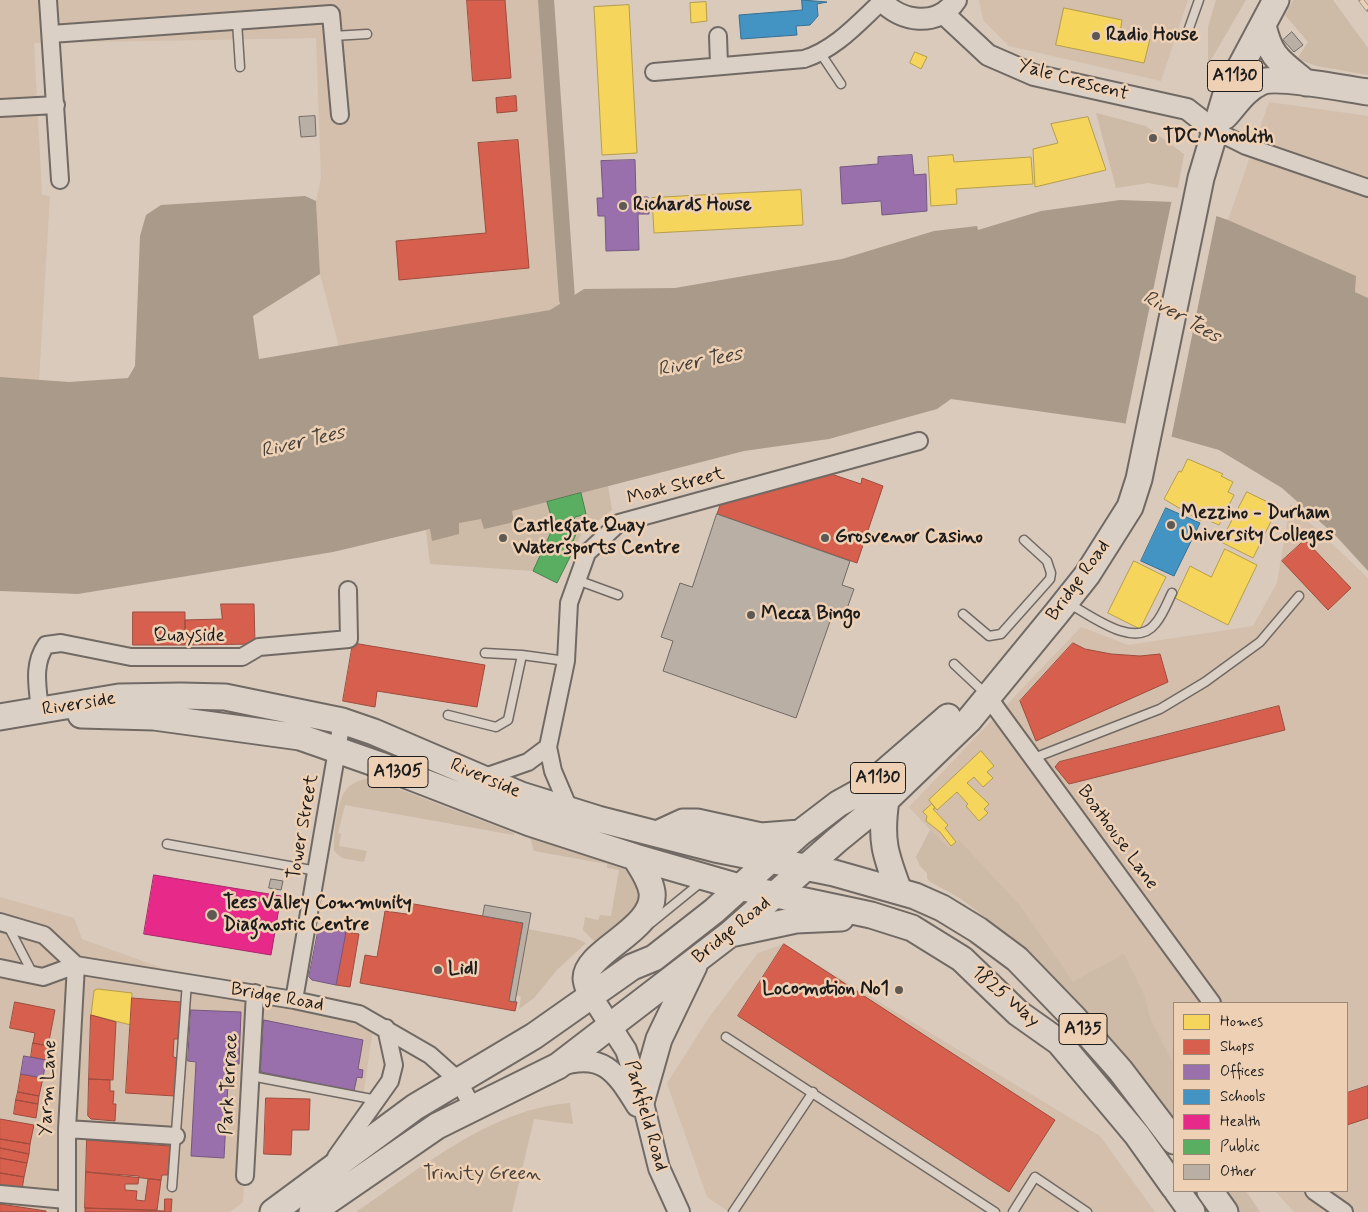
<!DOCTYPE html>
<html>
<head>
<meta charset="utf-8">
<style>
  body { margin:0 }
  #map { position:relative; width:1368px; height:1212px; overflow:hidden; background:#d9cabc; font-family:Mynerve,sans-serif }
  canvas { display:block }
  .legend { position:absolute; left:1173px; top:1002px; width:175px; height:190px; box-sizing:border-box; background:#eed1b5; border:1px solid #9a8978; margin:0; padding:6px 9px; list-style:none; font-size:15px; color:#1c1c1c }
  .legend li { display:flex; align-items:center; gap:10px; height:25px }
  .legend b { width:25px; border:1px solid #9a8978 }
</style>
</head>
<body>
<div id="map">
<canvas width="1368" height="1212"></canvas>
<ul class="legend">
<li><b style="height:14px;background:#f6d55c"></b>Homes</li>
<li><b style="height:14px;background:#d6604d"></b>Shops</li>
<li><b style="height:14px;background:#9970ab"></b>Offices</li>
<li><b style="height:14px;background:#4393c3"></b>Schools</li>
<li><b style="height:14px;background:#e7298a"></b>Health</li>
<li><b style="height:14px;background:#5aae61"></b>Public</li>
<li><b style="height:14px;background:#baafa5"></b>Other</li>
</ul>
</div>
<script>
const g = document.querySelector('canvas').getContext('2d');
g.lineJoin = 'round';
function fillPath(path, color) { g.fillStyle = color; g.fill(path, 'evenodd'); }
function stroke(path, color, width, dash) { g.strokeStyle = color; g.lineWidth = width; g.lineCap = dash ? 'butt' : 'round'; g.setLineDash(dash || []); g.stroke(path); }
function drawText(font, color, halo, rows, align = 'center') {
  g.font = font + ' Mynerve,sans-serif'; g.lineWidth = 5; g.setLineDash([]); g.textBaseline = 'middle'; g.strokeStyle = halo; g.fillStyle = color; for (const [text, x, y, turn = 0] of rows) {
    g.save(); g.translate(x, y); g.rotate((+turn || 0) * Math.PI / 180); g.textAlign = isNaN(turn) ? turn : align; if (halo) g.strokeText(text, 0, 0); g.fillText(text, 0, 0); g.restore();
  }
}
fillPath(new Path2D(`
  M0 0H542L567 299 550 310 339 347 320 274 316 201 321 178 316 38 34 43 42 195 50 196 39 380 0 377Z
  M979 0H1188L1161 81 1009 46 983 20Z
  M1269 102 1368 116V298L1355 292V276L1228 220Z
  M1290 504 1368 578V1212H1294L1275 1191H1347V1003H1174V1087L1023 930 909 807 1081 627 1128 645 1253 626 1277 583Z
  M0 897 74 918 82 939 192 979 374 1022 363 1097 251 1076 243 1202 230 1212H0Z
  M784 944 1100 1136 1155 1212H729L707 1197 667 1083 710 1016 758 953Z`), '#d3bfab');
fillPath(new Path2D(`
  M1216 0H1246L1208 65V27Z
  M1293 0H1333L1368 48V75L1317 66 1297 59 1308 42 1285 15Z
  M1096 113 1146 126 1184 154 1178 188 1148 183 1116 188Z
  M608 486 612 510 582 533 557 583 533 571 430 564 426 530Z
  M370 778 514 833V835L345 805 338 833 341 834 339 846 367 851 364 862 342 858 334 851C333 838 337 800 346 790 352 782 361 780 370 778Z
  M930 830 949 848 959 840 1021 907 1073 982 1124 954 1144 995 1150 1018 1174 1065V1126L1033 962 999 928 961 899 929 881 927 878V873L920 866 916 857Z
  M529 834 614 861 629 868 641 891 634 913 596 943 583 930 585 917 598 920 600 915 611 916 619 870 607 868V864L534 851Z
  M528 929 575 938 586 943 557 970 534 998 519 1009 521 997 516 995Z
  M570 1103 573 1124 534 1119 512 1212H356C420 1169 490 1109 570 1103Z
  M1222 1191H1246L1260 1212H1238Z`), '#cdbaa7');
fillPath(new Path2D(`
  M305 196 316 201 320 274 253 316 259 359 550 310 584 289 675 288 842 259 934 231 977 226 978 230 1041 211 1120 200 1176 202 1228 220 1356 276 1355 292 1368 298V571L1336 536 1282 488 1219 450 1123 423 951 399 937 409 829 439 744 451 512 511 514 522 484 529 481 519 459 523V534L432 541 430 529 333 552 78 594 0 591V377L69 382 128 378 135 366 140 236 146 215 161 205Z`), '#aa9a8a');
fillPath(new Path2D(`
  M1172 199 1217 213 1171 439 1125 426Z`), '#d9cabc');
const homes = new Path2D(`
  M706 2 707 21 691 23 690 3Z
  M629 5 637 153 602 155 594 7Z
  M1064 8 1122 20 1120 33 1150 39 1144 63 1056 45Z
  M915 52 927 57 921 69 910 63Z
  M1088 117 1106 170 1035 187 1033 149 1058 143 1051 124Z
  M953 155 954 162 1031 157 1033 184 956 189 957 204 931 206 928 157Z
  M801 190 803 225 654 233 652 198Z
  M1188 459 1223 474 1221 476 1233 482 1228 492 1234 495 1219 525 1203 518 1201 521 1164 499 1179 471 1181 472Z
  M1247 492 1278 507 1253 558 1221 542Z
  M1225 549 1257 565 1228 625 1175 598 1190 566 1211 577Z
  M1134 561 1166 577 1140 629 1108 613Z
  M981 751 994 766 987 772 993 778 983 787 974 777 967 783 989 804 984 809 988 813 979 821 966 806 968 804 957 792 937 810 929 800Z
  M932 804 935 808 933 809 948 825 945 828 956 842 951 846 940 832 926 821 927 816 923 812Z
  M98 989 132 993 131 1025 91 1015 94 991Z`);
fillPath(homes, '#f6d55c');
stroke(homes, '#b59e49', 1);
const shops = new Path2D(`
  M467 0H505L511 78 473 81Z
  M516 96 517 111 497 113 496 98Z
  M518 140 529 268 399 280 396 241 486 233 478 143Z
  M828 473 861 484 862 478 883 486 857 563 717 514 723 497Z
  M1305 540 1351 588 1328 610 1282 561Z
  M221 604H254L255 644 185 645V620L222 619Z
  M133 612H185V645H133Z
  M353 643 485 665 477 707 377 691 375 707 343 701Z
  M1073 643 1085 649 1111 654 1140 656 1160 654 1168 682 1036 741 1020 701Z
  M1279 706 1285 730 1069 784 1055 767 1059 762Z
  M408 903 523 923 509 1001 517 1002 515 1011 360 983 365 955 377 957 385 911 406 914Z
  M346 932 359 934 350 987 336 985Z
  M784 944 1055 1120 1009 1192 738 1016Z
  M132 998 181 1002 178 1039H174L173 1057 178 1058 175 1096 126 1093Z
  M15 1002 55 1010 48 1046 33 1043 35 1033 10 1028Z
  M91 1015 116 1022 113 1080 89 1079Z
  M33 1043 48 1046 46 1060 31 1057Z
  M21 1074 43 1078 39 1096 18 1092Z
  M89 1079 110 1080V1091H114L113 1104H116L115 1121 91 1119 88 1116Z
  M1368 1086V1118L1347 1125V1093Z
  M18 1092 39 1096 38 1104 16 1100Z
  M266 1098 310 1099 309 1130H292L291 1155 264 1154Z
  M16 1100 38 1104 36 1118 14 1114Z
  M0 1119 34 1125 30 1144 0 1139Z
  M0 1139 30 1144 29 1154 0 1148Z
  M87 1140 170 1146 168 1175H162L161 1180 86 1172Z
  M0 1148 29 1154 27 1163 0 1158Z
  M0 1158 27 1163 24 1177 0 1173Z
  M86 1172 139 1176 138 1184H125V1190L137 1191 136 1200 145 1201 148 1179 161 1180 157 1210 85 1208Z
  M0 1173 24 1177 22 1190 0 1187Z
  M165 1199H172L171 1212H85V1208L164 1211Z
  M0 1204 46 1211V1212H0Z`);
fillPath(shops, '#d6604d');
stroke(shops, '#9e4c3e', 1);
const offices = new Path2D(`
  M912 155 914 175 926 174 927 211 882 215 881 201 842 204 840 167 878 164V157Z
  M635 160 636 197H648L649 214H638L639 250 606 251 605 216H598L597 198H603L601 161Z
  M319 927 346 932 336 985 312 980 309 977Z
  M191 1010 241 1012 239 1064H229L224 1158 191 1156 196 1062 188 1061Z
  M264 1020 363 1040 358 1069 363 1070 362 1078 357 1077 354 1091 261 1072Z
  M24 1056 46 1060 43 1078 21 1074Z`);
fillPath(offices, '#9970ab');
stroke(offices, '#745780', 1);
const schools = new Path2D(`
  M802 0 827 2 817 4 818 16 810 25 796 26 797 35 741 39 739 15 802 10Z
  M1166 508 1200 523 1174 576 1141 561Z`);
fillPath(schools, '#4393c3');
stroke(schools, '#376f91', 1);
const health = new Path2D(`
  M154 875 281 896 271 955 144 934Z`);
fillPath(health, '#e7298a');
stroke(health, '#aa2569', 1);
const public = new Path2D(`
  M581 493 586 514 575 517 573 522 576 534 573 541 577 543 557 583 533 571 552 530 556 533 547 502Z`);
fillPath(public, '#5aae61');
stroke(public, '#47824c', 1);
stroke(new Path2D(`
  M546 0 567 299 573 319`), '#aa9a8a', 16);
const building = new Path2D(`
  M1292 32 1303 45 1294 52 1283 40Z
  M315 116 316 136 301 137 299 117Z
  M717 514 850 561 842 585 854 589 844 617 833 613 796 718 663 671 673 641 661 637 680 583 692 587Z
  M271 879 283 881 281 890 269 888Z
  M485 905 531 913 515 1002 509 1001 523 923 483 916Z`);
fillPath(building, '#baafa5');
stroke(building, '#716a64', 1);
const service = new Path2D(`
  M237 22 240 67
  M1187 34 1199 0
  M333 36 367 34
  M821 54 841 84
  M577 580 618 595
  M1068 603C1090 615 1135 650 1155 624 1163 615 1167 603 1172 593
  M963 614 989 636 1001 634 1050 579 1051 573 1047 561 1024 540
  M485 653 522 655 566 661
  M954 664 987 695
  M448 715 496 727 508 720 522 655
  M1034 758 1160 709 1205 682 1260 642 1299 596
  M167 844 317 871
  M651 923 699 884H703
  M8 926 33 974
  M726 1037 995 1212
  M251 1076 377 1100
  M172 1187 187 982
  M733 1212 813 1092
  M1013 1212 1035 1177 1087 1212`);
const minor = new Path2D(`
  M48 0 60 180
  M51 34 331 14 340 115
  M718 36 719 65
  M654 72 804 59C836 49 858 23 882 1
  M0 108 56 105
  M1214 130 1246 146 1368 188
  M988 697 1212 1003
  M40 711C38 688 32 665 46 645L61 643 131 657H242L259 647 349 639 348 590
  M479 779 528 762 548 747
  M570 811 553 771 548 747 566 661 569 603 587 553 619 523 919 441
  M0 922 44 935 76 965
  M0 968 43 977 76 965 94 968 294 1000 359 1014 430 1055 458 1080 473 1108
  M294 1000 342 721
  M67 1129 176 1136
  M336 1157 390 1081 394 1065 386 1028
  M245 1176 255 993
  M1314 1191 1344 1212
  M0 1194 66 1200
  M67 1212V1129L76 965`);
const tertiary = new Path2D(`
  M881 0C900 22 938 28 956 0
  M943 13 988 55 1034 75 1187 109 1214 130
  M592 997 626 1050 642 1099 659 1168 679 1212
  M558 1066C603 1051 616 1072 637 1106`);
const primary = new Path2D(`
  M1263 25C1270 58 1281 62 1306 83
  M1225 116C1236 104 1245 89 1261 82 1278 75 1346 89 1368 92
  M81 715 154 717 300 737 380 765 530 823 635 857 739 887 871 915 912 928 962 959 1018 1013 1059 1042 1137 1135 1174 1187
  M0 717 119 697 181 696 225 697 342 721 374 732 521 795 598 819 715 849 834 873 915 896 942 908 978 930 1017 959 1074 1018 1120 1070 1174 1141
  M886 800C880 840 885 854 899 891
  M659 833 683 822H697L761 836 800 833
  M735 933 796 920 841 918
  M592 997C590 992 586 984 586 978 586 951 657 929 652 892 650 879 641 867 635 857
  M642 1099 659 1039 694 966
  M1177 1191 1192 1212
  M1210 1191 1225 1212
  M273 1212 415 1107 534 1036 632 967 654 958 714 911 800 833 838 804 865 789 948 717
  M312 1212 437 1126 558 1066 730 934 837 840 886 800 969 720 1056 614 1087 575 1130 507 1139 479 1201 178 1226 94 1276 0`);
stroke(service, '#716a64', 11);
stroke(minor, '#716a64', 20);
stroke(tertiary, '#716a64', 24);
stroke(primary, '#716a64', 29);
stroke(service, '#dbd0c6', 8);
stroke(minor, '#dbd0c6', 16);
stroke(tertiary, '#dbd0c6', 20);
stroke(primary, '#dbd0c6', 25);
const rail = new Path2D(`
  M1361 0 1368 9`);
stroke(rail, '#9a938c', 5.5);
stroke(rail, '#eed1b5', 4, [11]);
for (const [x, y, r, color] of [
  [1096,36,5,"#5e5954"],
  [1153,138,5,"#5e5954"],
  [623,206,5,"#5e5954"],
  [1171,525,5,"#5e5954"],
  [503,538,5,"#5e5954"],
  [825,538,5,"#5e5954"],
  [751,615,5,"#5e5954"],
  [212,915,6,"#5e5954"],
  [438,970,5,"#5e5954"],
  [899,990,5,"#5e5954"]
]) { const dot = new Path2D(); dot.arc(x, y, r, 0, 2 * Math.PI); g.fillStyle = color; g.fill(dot); stroke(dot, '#eed1b5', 2); }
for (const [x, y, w] of [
  [1235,76,55],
  [398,772,60],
  [878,778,55],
  [1083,1029,48]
]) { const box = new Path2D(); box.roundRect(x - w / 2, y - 15.5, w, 31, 4); g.fillStyle = '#eed1b5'; g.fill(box); stroke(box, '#1c1c1c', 1); }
drawText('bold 18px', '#1c1c1c', null, [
  ["A1130",1235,76],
  ["A1305",398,772],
  ["A1130",878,778],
  ["A135",1083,1029]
]);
drawText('bold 19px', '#1c1c1c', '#eed1b5', [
  ["Radio House",1106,36],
  ["TDC Monolith",1163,138],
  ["Richards House",633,206],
  ["Mezzino - Durham",1181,514],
  ["University Colleges",1181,536],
  ["Castlegate Quay",513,527],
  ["Watersports Centre",513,549],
  ["Grosvenor Casino",835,538],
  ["Mecca Bingo",761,615],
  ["Tees Valley Community",223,904],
  ["Diagnostic Centre",223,926],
  ["Lidl",448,970],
  ["Locomotion No1",889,990,"right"]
], 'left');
drawText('19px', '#1c1c1c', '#eed1b5', [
  ["Yale Crescent",1073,81,15],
  ["Moat Street",676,487,-15],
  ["Bridge Road",1079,581,-54],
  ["Quayside",189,637],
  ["Riverside",79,705,-9],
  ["Riverside",485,779,23],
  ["Tower Street",304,827,-80],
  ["Boathouse Lane",1117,838,54],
  ["Bridge Road",732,931,-39],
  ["1825 Way",1005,997,41],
  ["Bridge Road",277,998,10],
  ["Park Terrace",230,1084,-87],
  ["Yarm Lane",49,1088,-87],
  ["Parkfield Road",645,1116,74]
]);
drawText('19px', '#46403a', '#eed1b5', [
  ["Trinity Green",482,1175]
]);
drawText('italic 20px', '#47413b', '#eed1b5', [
  ["River Tees",1181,318,30],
  ["River Tees",700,363,-11],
  ["River Tees",303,443,-13]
]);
</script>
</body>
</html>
